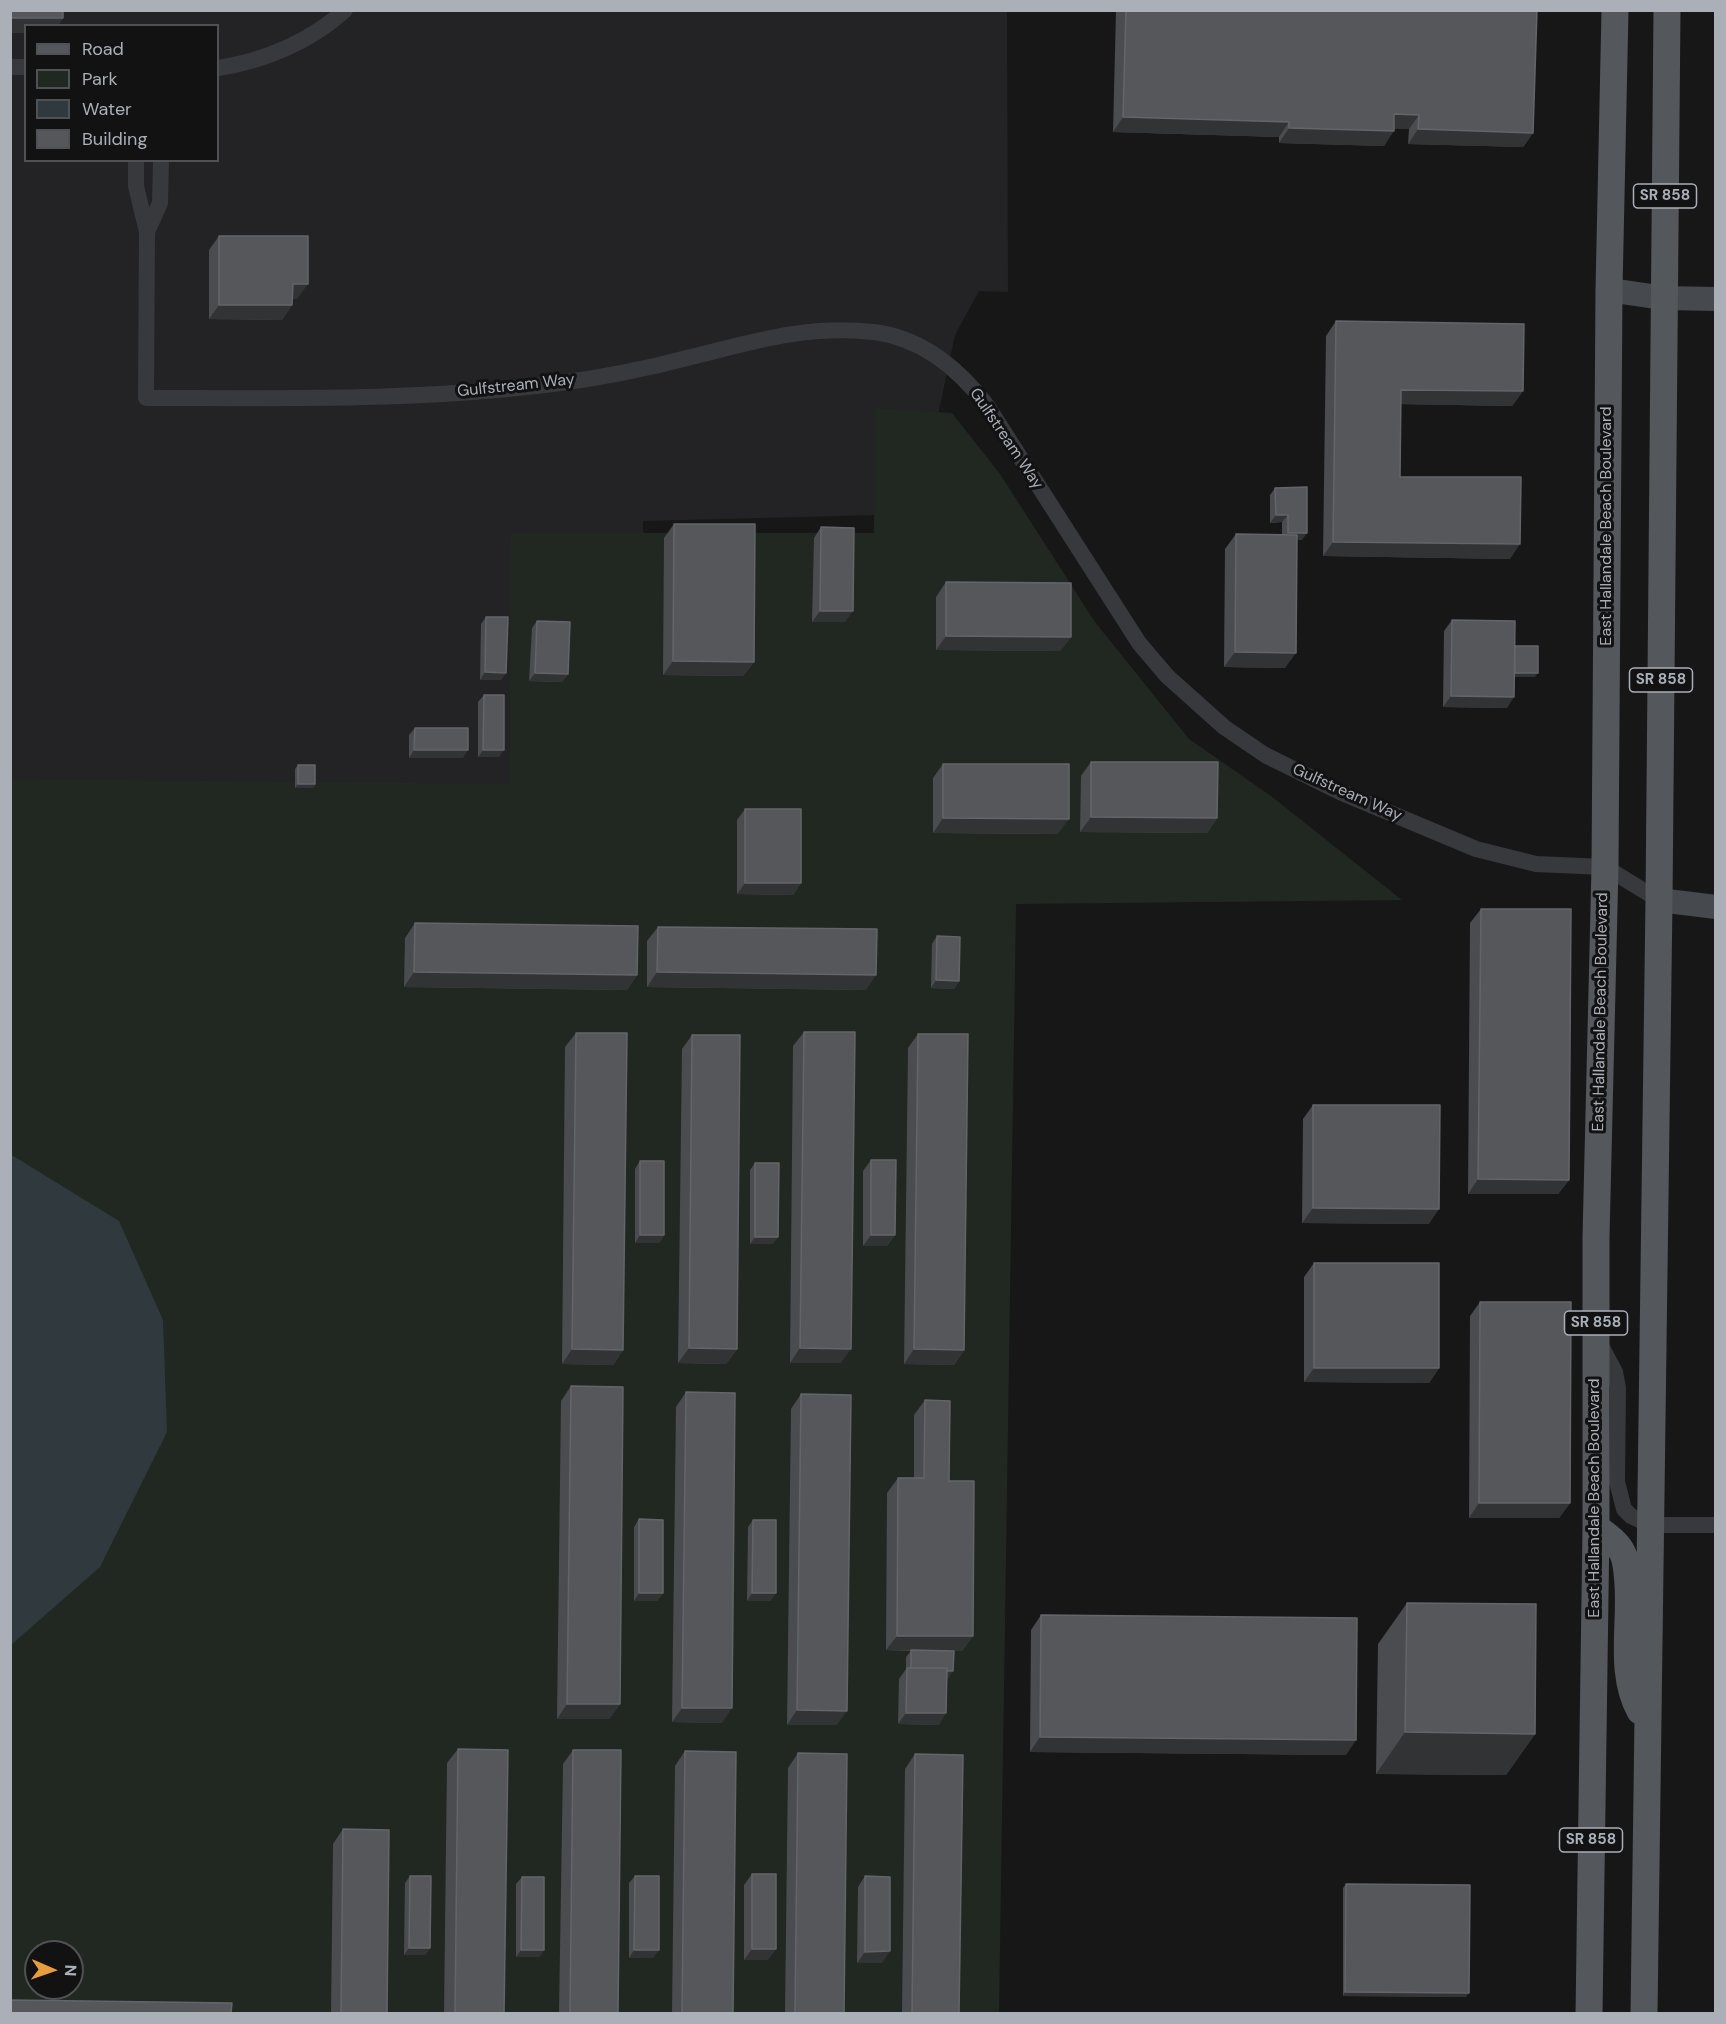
<!DOCTYPE html>
<html>
<head>
<meta charset="utf-8">
<style>
  body { margin:0 }
  #map { position:relative; width:1726px; height:2024px; overflow:hidden; background:#171718; font-family:"DM Sans",sans-serif }
  canvas { display:block }
  .frame { position:absolute; inset:0; border:12px solid #aaafb8; pointer-events:none }
  .legend { position:absolute; left:24px; top:24px; width:195px; height:138px; box-sizing:border-box; background:#121213; border:2px solid #4f5155; margin:0; padding:8px 10px; list-style:none; font-size:18px; color:#aaafb8 }
  .legend li { display:flex; align-items:center; gap:12px; height:30px }
  .legend b { width:30px; border:2px solid #4f5155 }
  .north { position:absolute; left:24px; top:1940px; width:60px; height:60px; box-sizing:border-box; background:#121213; border:2px solid #4f5155; border-radius:50%; rotate:92deg; font-size:16px; font-weight:700; line-height:24px; text-align:center; color:#aaafb8 }
  .north::after { content:''; display:block; margin:auto; width:21px; height:27px; background:#e79c40; clip-path:polygon(50% 0,100% 100%,50% 72%,0 100%) }
</style>
</head>
<body>
<div id="map">
<canvas width="1726" height="2024"></canvas>
<div class="frame"></div>
<ul class="legend">
<li><b style="height:8px;background:#54575c"></b>Road</li>
<li><b style="height:16px;background:#212821"></b>Park</li>
<li><b style="height:16px;background:#2f393e"></b>Water</li>
<li><b style="height:16px;background:#55575b"></b>Building</li>
</ul>
<div class="north">N</div>
</div>
<script>
const g = document.querySelector('canvas').getContext('2d');
g.lineJoin = 'round';
function fillPath(path, color) { g.fillStyle = color; g.fill(path, 'evenodd'); }
function stroke(path, color, width, dash) { g.strokeStyle = color; g.lineWidth = width; g.lineCap = dash ? 'butt' : 'round'; g.setLineDash(dash || []); g.stroke(path); }
function drawText(font, color, halo, rows, align = 'center') {
  g.font = font + ' "DM Sans",sans-serif'; g.lineWidth = 6; g.setLineDash([]); g.textBaseline = 'middle'; g.strokeStyle = halo; g.fillStyle = color; for (const [text, x, y, turn = 0] of rows) {
    g.save(); g.translate(x, y); g.rotate((+turn || 0) * Math.PI / 180); g.textAlign = isNaN(turn) ? turn : align; if (halo) g.strokeText(text, 0, 0); g.fillText(text, 0, 0); g.restore();
  }
}
fillPath(new Path2D(`
  M11 11H1007L1008 292 979 291 955 335 917 514 643 521 647 886 301 2013 11 2014ZM26 26H218V160H26ZM36 1952H72V1988H36Z`), '#232325');
fillPath(new Path2D(`
  M875 408 952 413 1000 474 1095 622 1189 739 1271 796 1402 900 1016 904 999 2013 11 2014V779L509 784 511 533H874ZM36 1952H72V1988H36Z`), '#212821');
fillPath(new Path2D(`
  M10 1154 119 1221 163 1320 167 1432 100 1567 11 1645Z`), '#2f393e');
stroke(new Path2D(`
  M10 67H26
  M218 68C264 61 310 42 345 10
  M136 160V186L147 232 146 398C282 398 418 401 553 384 600 378 646 369 691 357 756 341 805 325 874 332 922 338 960 370 988 407L1139 643 1167 676 1224 727 1265 755 1340 792 1476 849 1536 864 1605 867 1659 900
  M147 232 160 203 161 160
  M1599 1342 1615 1372 1618 1388 1617 1482 1624 1509 1631 1516 1650 1525H1716`), '#38393d', 16);
stroke(new Path2D(`
  M1609 290 1664 298 1716 299
  M1659 900 1716 907`), '#46494d', 24);
stroke(new Path2D(`
  M1596 1527C1605 1534 1617 1542 1622 1552 1627 1561 1627 1574 1628 1584 1631 1626 1619 1673 1640 1711
  M1589 2014 1596 1527V1237L1605 867 1609 290 1615 10
  M1644 2014 1659 900 1667 10`), '#54575c', 27);
fillPath(new Path2D(`
  M1116 10H1537L1533 133 1523 147 1408 144 1409 129H1394L1384 146 1279 143V137L1113 132Z
  M219 236 297 299H292V305L282 320 209 319V250Z
  M1336 321 1523 391 1512 406 1401 404 1400 477 1510 559 1323 556 1326 336Z
  M1275 488 1302 540H1297L1285 668 1224 667 1225 549 1236 534 1282 535V522L1270 523V495Z
  M674 524 754 662 743 676 663 675 664 538Z
  M821 527 845 622H812L814 538Z
  M946 582 1071 637 1060 651 936 650V597Z
  M486 617 501 680H480L481 624Z
  M1452 620 1535 677H1515L1507 708 1443 707 1444 631Z
  M537 621 568 674 562 682 529 681 532 628Z
  M484 695 499 757H478V702Z
  M415 728 463 758H409V735Z
  M1091 762 1217 818 1207 833 1080 832 1081 776Z
  M943 764 1058 834 933 833V778Z
  M298 765 315 784 313 788H295V769Z
  M745 809 801 883 793 895 737 894V820Z
  M1481 909 1569 1180 1558 1194H1468L1470 923Z
  M415 923 637 975 627 990 404 987 405 938Z
  M658 927 866 990 647 987V941Z
  M937 936 959 981 954 989 931 988 932 944Z
  M804 1032 841 1363H790L793 1046Z
  M576 1033 623 1350 613 1365 562 1364 565 1047Z
  M918 1034 964 1350 954 1365 904 1364 908 1048Z
  M692 1035 737 1349 726 1364 678 1363 682 1049Z
  M1313 1105 1429 1224 1302 1223 1303 1119Z
  M871 1160 895 1235 887 1246H863V1171Z
  M640 1161 664 1235 659 1243H635V1169Z
  M755 1163 773 1244H750V1170Z
  M1314 1263 1439 1368 1429 1383 1304 1382V1277Z
  M1480 1302 1570 1503 1559 1518H1469L1470 1316Z
  M571 1386 620 1704 609 1719H557L561 1401Z
  M686 1392 722 1723 672 1722 676 1407Z
  M801 1394 837 1725H787L791 1409Z
  M925 1400 949 1481 973 1636 962 1651H938L948 1679H947L939 1725 898 1724 899 1679 906 1669V1657L911 1651 886 1650 887 1493 898 1478H914V1415Z
  M639 1519 663 1593 657 1601H634V1527Z
  M753 1520 776 1593 770 1601H747L748 1527Z
  M1407 1603 1535 1734 1506 1775 1376 1774 1378 1644Z
  M1041 1615 1346 1755 1030 1752 1031 1630Z
  M458 1749 504 2013H444L447 1763Z
  M573 1750 618 2013H559L563 1764Z
  M685 1751 733 2013H672L675 1766Z
  M798 1753 844 2013H785L788 1768Z
  M915 1754 959 2013H902L905 1769Z
  M343 1829 387 2013H331L333 1844Z
  M752 1874 768 1960H744V1885Z
  M410 1876 430 1948 425 1955H404L405 1883Z
  M635 1876 653 1958H629V1883Z
  M865 1876 882 1963H857L858 1887Z
  M522 1877 544 1950 539 1957H516V1884Z
  M1346 1884 1466 1997 1343 1996V1888Z`), '#4b4c50');
fillPath(new Path2D(`
  M10 18H63L58 26H26V33H10Z
  M1394 114 1419 115 1409 129H1384Z
  M1123 117 1289 122 1279 137 1113 132Z
  M1289 128 1394 131 1384 146 1279 143Z
  M1418 129 1533 133 1523 147 1408 144Z
  M293 284H308L297 299H282Z
  M219 305H292L282 320 209 319Z
  M1401 390 1523 391 1512 406 1391 404Z
  M1276 515H1288L1282 522 1270 523Z
  M1288 533H1307L1302 540 1282 541Z
  M1333 542 1520 544 1510 559 1323 556Z
  M820 611H853L845 622H812Z
  M946 636 1071 637 1060 651 936 650Z
  M1235 652 1296 653 1285 668 1224 667Z
  M673 661 754 662 743 676 663 675Z
  M485 672 506 673 501 680H480Z
  M535 673 568 674 562 682 529 681Z
  M1510 673H1538L1535 677H1507Z
  M1451 696 1514 697 1507 708 1443 707Z
  M414 750H468L463 758H409Z
  M483 750H504L499 757H478Z
  M298 784H315L313 788H295Z
  M1091 817 1217 818 1207 833 1080 832Z
  M943 818 1069 819 1058 834 933 833Z
  M745 883H801L793 895 737 894Z
  M414 972 637 975 627 990 404 987Z
  M657 972 876 975 866 990 647 987Z
  M936 980 959 981 954 989 931 988Z
  M1478 1179 1569 1180 1558 1194H1468Z
  M1313 1208 1439 1209 1429 1224 1302 1223Z
  M640 1235H664L659 1243H635Z
  M871 1235H895L887 1246H863Z
  M755 1237H778L773 1244H750Z
  M689 1348 737 1349 726 1364 678 1363Z
  M800 1348 851 1349 841 1363H790Z
  M572 1349 623 1350 613 1365 562 1364Z
  M914 1349 964 1350 954 1365 904 1364Z
  M1314 1368H1439L1429 1383 1304 1382Z
  M1479 1503H1570L1559 1518H1469Z
  M639 1593H663L657 1601H634Z
  M752 1593H776L770 1601H747Z
  M897 1636H973L962 1651 886 1650Z
  M911 1671H953L948 1679H906Z
  M567 1704H620L609 1719H557Z
  M682 1708H732L722 1723 672 1722Z
  M797 1710 847 1711 837 1725H787Z
  M906 1713H946L939 1725 898 1724Z
  M1405 1732 1535 1734 1506 1775 1376 1774Z
  M1040 1737 1356 1740 1346 1755 1030 1752Z
  M409 1948H430L425 1955H404Z
  M752 1949H776L768 1960H744Z
  M521 1950H544L539 1957H516Z
  M634 1950H659L653 1958H629Z
  M890 1951 882 1963H857L865 1952Z
  M1345 1992 1469 1993 1466 1997 1343 1996Z`), '#323335');
const building = new Path2D(`
  M10 10H63V18H10Z
  M1126 10H1537L1533 133 1418 129 1419 115 1394 114V131L1289 128V122L1123 117Z
  M219 236H308V284H293L292 305H219Z
  M1336 321 1524 324 1523 391 1401 390 1400 477H1521L1520 544 1333 542Z
  M1307 487V533H1288V515H1276L1275 488Z
  M674 524H755L754 662 673 661Z
  M821 527 854 528 853 611H820Z
  M1236 534 1297 535 1296 653 1235 652Z
  M946 582 1071 583V637L946 636Z
  M486 617H508L506 673 485 672Z
  M1452 620 1515 621 1514 697 1451 696Z
  M537 621 570 622 568 674 535 673Z
  M1515 646H1538V673H1515Z
  M484 695H504V750H483Z
  M415 728H468V750H414Z
  M1091 762H1218L1217 818 1091 817Z
  M943 764H1069V819L943 818Z
  M298 765H315V784H298Z
  M745 809H801V883H745Z
  M1481 909H1571L1569 1180 1478 1179Z
  M415 923 638 926 637 975 414 972Z
  M658 927 877 929 876 975 657 972Z
  M937 936 960 937 959 981 936 980Z
  M804 1032H855L851 1349 800 1348Z
  M576 1033H627L623 1350 572 1349Z
  M918 1034H968L964 1350 914 1349Z
  M692 1035H740L737 1349 689 1348Z
  M1313 1105H1440L1439 1209 1313 1208Z
  M871 1160H896L895 1235H871Z
  M640 1161H664V1235H640Z
  M755 1163H779L778 1237H755Z
  M1314 1263H1439V1368H1314Z
  M1480 1302H1571L1570 1503H1479Z
  M571 1386 623 1387 620 1704H567Z
  M686 1392 735 1393 732 1708H682Z
  M801 1394 851 1395 847 1711 797 1710Z
  M925 1400 950 1401 949 1481H974L973 1636H897L898 1478H924Z
  M639 1519 663 1520V1593H639Z
  M753 1520H776V1593H752Z
  M1407 1603 1536 1604 1535 1734 1405 1732Z
  M1041 1615 1357 1618 1356 1740 1040 1737Z
  M911 1650 954 1651 953 1671H947V1668H911Z
  M907 1668H947L946 1713H906Z
  M458 1749 508 1750 504 2013H455Z
  M573 1750H621L618 2013H570Z
  M685 1751 736 1752 733 2013H682Z
  M798 1753 847 1754 844 2013H795Z
  M915 1754 963 1755 959 2013H912Z
  M343 1829 389 1830 387 2013H341Z
  M752 1874H776V1949H752Z
  M410 1876H431L430 1948H409Z
  M635 1876H659V1950H634Z
  M865 1876 890 1877V1951L865 1952Z
  M522 1877H544V1950H521Z
  M1346 1884 1470 1885 1469 1993 1345 1992Z
  M10 2000 232 2003 231 2013H10Z`);
fillPath(building, '#55575b');
stroke(building, '#63656a', 1.5);
for (const [x, y, w] of [
  [1665,196,63],
  [1661,680,63],
  [1596,1323,63],
  [1591,1840,63]
]) { const box = new Path2D(); box.roundRect(x - w / 2, y - 12, w, 24, 4.5); g.fillStyle = '#121213'; g.fill(box); stroke(box, '#aaafb8', 1.5); }
drawText('bold 15px', '#aaafb8', null, [
  ["SR 858",1665,196],
  ["SR 858",1661,680],
  ["SR 858",1596,1323],
  ["SR 858",1591,1840]
]);
drawText('16px', '#aaafb8', '#121213', [
  ["Gulfstream Way",516,386,-6],
  ["Gulfstream Way",1006,439,56],
  ["East Hallandale Beach Boulevard",1607,526,-90],
  ["Gulfstream Way",1347,793,24],
  ["East Hallandale Beach Boulevard",1601,1012,-89],
  ["East Hallandale Beach Boulevard",1595,1498,-90]
]);
</script>
</body>
</html>
